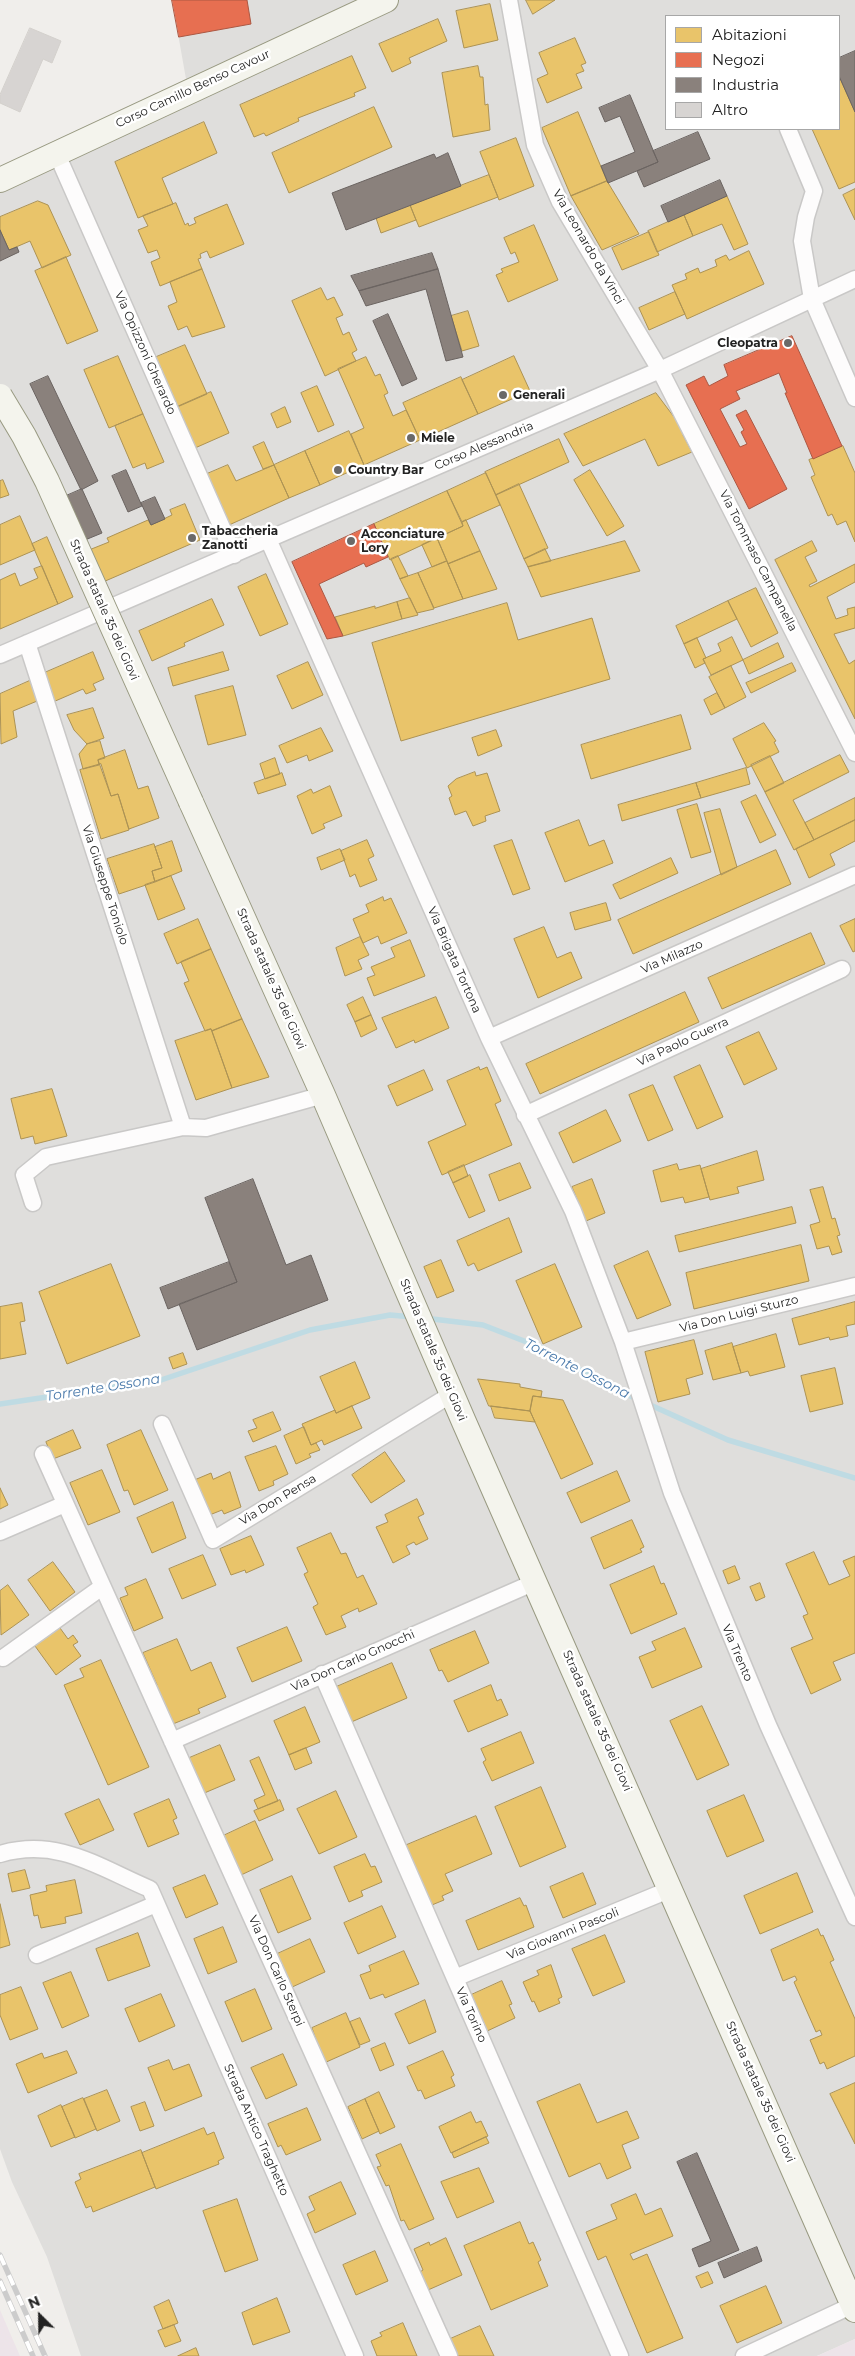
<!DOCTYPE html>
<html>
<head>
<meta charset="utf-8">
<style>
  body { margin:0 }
  #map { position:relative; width:855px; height:2356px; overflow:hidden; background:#f0eeeb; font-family:Montserrat,sans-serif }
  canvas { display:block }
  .legend { position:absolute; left:665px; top:15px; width:175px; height:115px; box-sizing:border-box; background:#fff; border:1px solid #a7a7a7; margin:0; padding:6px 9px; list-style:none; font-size:15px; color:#222 }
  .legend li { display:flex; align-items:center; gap:10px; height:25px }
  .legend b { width:25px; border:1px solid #a7a7a7 }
  .north { position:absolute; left:15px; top:2291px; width:50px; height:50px; -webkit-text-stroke:4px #fff; paint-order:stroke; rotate:337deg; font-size:14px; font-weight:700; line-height:20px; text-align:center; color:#222 }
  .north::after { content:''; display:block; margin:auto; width:18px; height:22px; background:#222; clip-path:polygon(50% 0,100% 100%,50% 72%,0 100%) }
</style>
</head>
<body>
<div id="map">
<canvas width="855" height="2356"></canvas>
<ul class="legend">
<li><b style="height:14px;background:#e9c46a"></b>Abitazioni</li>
<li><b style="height:14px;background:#e76f51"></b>Negozi</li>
<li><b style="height:14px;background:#8a817c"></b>Industria</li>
<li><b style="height:14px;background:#d7d4d2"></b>Altro</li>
</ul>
<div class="north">N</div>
</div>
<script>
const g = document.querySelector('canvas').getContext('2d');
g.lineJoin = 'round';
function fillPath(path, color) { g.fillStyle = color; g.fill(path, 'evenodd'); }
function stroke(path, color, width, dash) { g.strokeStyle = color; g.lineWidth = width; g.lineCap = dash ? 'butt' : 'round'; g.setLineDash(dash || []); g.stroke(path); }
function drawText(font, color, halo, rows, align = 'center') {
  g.font = font + ' Montserrat,sans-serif'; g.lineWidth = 5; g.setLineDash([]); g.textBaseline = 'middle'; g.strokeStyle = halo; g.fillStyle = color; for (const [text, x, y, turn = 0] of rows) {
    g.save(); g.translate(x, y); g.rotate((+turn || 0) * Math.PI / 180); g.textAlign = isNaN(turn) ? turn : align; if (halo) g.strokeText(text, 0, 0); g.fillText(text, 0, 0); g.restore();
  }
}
fillPath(new Path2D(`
  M172 0H855V2339L817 2356H81L47 2257 12 2182 0 2149V166L186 79ZM666 16H839V129H666Z`), '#dfdedc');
fillPath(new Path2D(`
  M0 2310 20 2356H0Z
  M855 2339V2356H817Z`), '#ede4e9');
const homes = new Path2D(`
  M526 0H555L533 14Z
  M490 4 498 40 464 48 456 11Z
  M438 19 447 41 409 58 411 63 392 72 379 44Z
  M575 38 586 63 581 65 584 71 576 74 582 88 547 103 537 79 548 74 539 53Z
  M352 56 366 88 354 93 355 96 298 118 299 121 266 136 264 133 254 137 240 105Z
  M478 66 480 77H483L485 105 488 104 490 130 453 137 442 73Z
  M839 76 855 112V182L839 189 812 129H839Z
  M374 107 392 147 289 193 272 153Z
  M578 112 607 181 571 196 542 128Z
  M204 122 217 153 162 178 173 204 138 218 115 162Z
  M516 138 534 186 499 200 480 152Z
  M489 175 498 197 419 227 410 205Z
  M607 181 639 234 602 250 571 196Z
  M855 189V220L843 195Z
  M727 196 748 244 734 250 722 224 693 236 684 215Z
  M38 201 48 205 71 255 42 268 30 241 9 250 0 230V217Z
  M176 203 185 225 188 223 189 226 196 223 194 218 227 204 244 244 210 258 207 251 200 254 201 258 198 259 202 269 160 286 151 262 160 258 157 250 148 253 138 230 148 226 143 216Z
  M410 205 416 220 381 233 376 218Z
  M684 215 693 236 657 252 648 231Z
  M534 225 558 280 508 302 496 275 503 272 501 269 519 262 515 252 511 254 504 238Z
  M649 232 659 255 622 270 612 248Z
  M749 251 764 284 687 319 672 285 687 279 685 274 698 268 700 273 717 266 715 260 726 255 729 260Z
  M66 257 98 331 67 344 35 271Z
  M202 269 225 327 192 337 187 326 178 330 168 306 177 302 170 282Z
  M321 288 327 300 334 297 343 315 336 318 343 335 349 332 357 350 352 353 356 361 325 376 292 301Z
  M675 292 685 314 649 330 639 308Z
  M468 311 479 346 462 351 451 316Z
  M185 345 207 394 175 408 154 358Z
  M118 356 143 414 109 428 84 370Z
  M514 356 530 391 478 414 462 380Z
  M366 357 375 376 380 374 388 393 384 395 393 416 406 410 420 440 364 465 351 434 364 428 338 369Z
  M461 377 478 414 420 440 403 403Z
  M317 386 334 425 318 432 301 393Z
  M211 392 229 433 195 448 177 407Z
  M656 393 686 433 683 435 692 452 658 466 645 439 583 466 564 434Z
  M285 407 291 422 277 428 271 414Z
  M143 414 164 462 147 469 145 463 133 468 115 426Z
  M349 431 364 465 320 485 305 451Z
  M559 439 569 462 496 495 485 472Z
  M264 442 274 465 263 469 253 447Z
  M843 446 855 473V542L846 521 837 525 832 514 828 516 811 477 815 475 809 460Z
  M305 451 320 485 289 498 274 465Z
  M228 465 236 481 274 465 289 498 229 525 207 474Z
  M590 470 624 526 607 536 574 480Z
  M486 473 500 505 462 522 447 491Z
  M3 480 9 495 0 498V481Z
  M519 484 548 548 524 559 496 495Z
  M447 491 463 526 390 560 374 524Z
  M185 504 200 540 103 582 89 550 109 542 107 538 148 520 151 525 172 515 170 510Z
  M20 516 35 550 0 565V525Z
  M466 520 480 551 448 564 437 538 463 526 462 522Z
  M47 537 73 597 58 604 32 544Z
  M437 538 447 561 432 567 422 545Z
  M625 541 640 571 541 597 528 567Z
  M812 541 817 551 805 557 817 581 809 585 810 587 855 564V582L827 597 836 619 848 615 847 609 855 607V628L834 634 849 664 855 660V719L775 560Z
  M545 549 551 561 528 567 524 559Z
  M480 551 497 589 463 599 448 564Z
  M398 556 408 576 400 579 391 559Z
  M447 561 463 599 434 608 418 573Z
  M42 566 58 604 0 629V580L15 573 20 586 38 578 34 569Z
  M418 573 434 609 417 613 400 579Z
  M266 574 288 624 260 636 238 587Z
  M756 588 778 633 751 647 728 601Z
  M410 598 418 615 402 619 397 602Z
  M212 599 224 625 184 643 185 646 152 661 139 631Z
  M728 601 737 619 684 644 676 626Z
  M397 602 402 619 343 636 335 617 375 606V608Z
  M507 603 518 640 592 618 610 679 401 741 372 643Z
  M732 637 743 660 711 675 703 659 721 651 718 644Z
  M697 638 706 658 703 659 705 663 695 668 684 644Z
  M778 643 784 657 749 674 743 660Z
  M93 652 104 679 93 684 96 690 86 694 83 689 53 702 42 674Z
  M223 652 229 670 173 686 168 668Z
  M308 662 323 695 292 709 277 676Z
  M792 663 796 671 751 693 746 683Z
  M731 666 746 697 725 708 709 677Z
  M34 679 42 699 13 711 17 737 1 744 0 694Z
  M233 686 246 735 208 745 195 696Z
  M717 693 725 708 711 715 704 700Z
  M93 708 104 738 87 744 74 730 67 715Z
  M681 715 691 749 591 779 581 745Z
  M764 723 776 741 774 742 779 752 747 768 733 739Z
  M321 728 333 751 309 761 307 755 287 763 279 746Z
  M496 730 502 746 478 756 472 738Z
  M100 741 105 758 98 760 99 765 83 769 79 754 87 744Z
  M125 750 138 789 148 786 159 818 129 829 118 794 111 796 98 760Z
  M840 755 849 772 793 800 814 840 794 850 765 792Z
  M770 756 784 783 765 792 751 765Z
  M275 758 280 774 265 779 260 764Z
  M101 764 111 796 118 794 129 830 101 839 80 770Z
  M746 768 750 784 701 798 696 783Z
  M475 772 476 776 487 773 500 811 485 816 486 821 473 826 466 811 455 815 449 798 452 796 448 786 456 779Z
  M282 773 286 785 258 794 254 783Z
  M696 783 701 798 622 821 618 805Z
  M330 786 342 816 323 824 325 828 312 834 297 796 311 789 313 793Z
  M756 795 776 835 760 843 741 802Z
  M855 798V820L814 840 805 823Z
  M697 804 711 852 691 858 677 810Z
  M720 809 737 867 721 875 704 813Z
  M579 820 589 846 604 840 613 863 565 882 545 833Z
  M855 820V841L830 854 835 865 809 878 796 849Z
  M367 840 374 856 368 859 377 880 360 887 355 874 350 877 341 851Z
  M512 840 530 889 513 895 494 846Z
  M172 841 182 871 155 882 152 871 162 868 155 847Z
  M154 844 162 868 152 871 155 882 119 894 107 859Z
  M340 849 345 860 321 870 317 858Z
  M776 850 791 884 633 954 618 920Z
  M671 858 678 873 620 899 613 885Z
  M171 876 185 909 158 920 145 885Z
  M383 897 384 901 391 898 407 933 381 944 378 936 363 943 353 919 369 912 366 905Z
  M606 903 611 920 575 930 570 913Z
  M198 919 211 949 177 964 164 934Z
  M855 919V951L853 952 840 926Z
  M544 927 557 958 571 952 582 978 538 998 514 939Z
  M811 933 825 964 722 1009 708 978Z
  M360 937 369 955 358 960 362 969 345 976 336 948Z
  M410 940 425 976 374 996 367 978 375 975 371 967 395 957 391 948Z
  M211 949 242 1019 212 1031 211 1029 205 1031 184 983 189 981 181 962Z
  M685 992 699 1022 540 1094 526 1064Z
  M363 997 371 1015 355 1022 347 1005Z
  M436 997 449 1028 415 1043 414 1040 396 1048 382 1018Z
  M371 1015 377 1029 361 1037 355 1022Z
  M242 1019 269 1077 232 1088 212 1031Z
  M211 1029 232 1088 196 1100 175 1041Z
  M759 1032 777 1069 744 1085 726 1047Z
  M700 1065 723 1117 697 1129 674 1077Z
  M479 1067 480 1070 487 1067 501 1101 495 1104 512 1145 442 1175 428 1142 466 1125 447 1081Z
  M424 1070 433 1090 397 1106 388 1086Z
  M653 1085 673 1130 648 1141 629 1095Z
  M52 1089 67 1136 35 1144 33 1136 21 1139 11 1099Z
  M606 1110 621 1141 573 1163 559 1133Z
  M757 1151 764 1180 737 1187 739 1193 710 1200 701 1169Z
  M520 1163 531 1188 499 1201 489 1175Z
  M677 1164 679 1170 700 1165 709 1197 685 1203 683 1197 661 1202 653 1171Z
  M464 1165 468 1176 453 1183 448 1172Z
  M470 1175 485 1211 469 1218 453 1183Z
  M592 1179 605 1213 586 1221 572 1187Z
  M823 1187 832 1219 835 1218 840 1235 837 1236 842 1252 832 1255 829 1246 817 1249 810 1225 820 1222 810 1190Z
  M792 1207 796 1223 679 1252 675 1236Z
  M509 1218 522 1252 478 1271 474 1263 468 1266 457 1241Z
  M801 1245 809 1281 694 1309 686 1273Z
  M648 1251 671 1305 637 1319 614 1266Z
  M441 1260 454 1291 437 1298 424 1267Z
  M111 1264 140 1336 67 1364 39 1292Z
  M555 1264 582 1327 543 1344 516 1281Z
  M855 1302V1324L846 1326 848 1336 830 1340 829 1337 799 1345 792 1319Z
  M22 1303 25 1321 20 1322 26 1354 0 1359V1307Z
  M776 1334 785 1367 750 1376 748 1371 741 1373 733 1347Z
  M694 1340 703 1374 686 1379 690 1394 658 1402 645 1352Z
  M732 1343 741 1373 713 1380 705 1351Z
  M183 1353 187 1364 173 1369 169 1358Z
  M355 1362 370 1398 336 1413 320 1377Z
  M835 1368 843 1404 810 1412 801 1376Z
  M478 1379 520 1384V1387L542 1391 541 1397 533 1396 530 1411 489 1406Z
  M533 1396 563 1400 593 1464 561 1479 530 1411Z
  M352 1406 362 1428 324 1445 322 1440 311 1445 302 1424 335 1410 336 1413Z
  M491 1406 530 1411 535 1422 495 1418Z
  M273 1412 281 1430 253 1442 248 1431 257 1428 253 1420Z
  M304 1427 311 1445 316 1443 320 1450 309 1454 311 1457 296 1464 284 1436Z
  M73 1430 81 1448 53 1459 46 1442Z
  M141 1430 168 1490 134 1505 128 1490 124 1491 107 1445Z
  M276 1446 288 1474 273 1481 274 1485 259 1491 245 1457Z
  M385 1452 405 1481 371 1503 352 1475Z
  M102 1470 120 1512 88 1525 70 1483Z
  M617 1471 630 1501 581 1523 567 1493Z
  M230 1472 241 1507 224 1514 222 1510 207 1516 192 1481 211 1473 213 1479Z
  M0 1488 8 1505 0 1509Z
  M417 1499 424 1514 418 1517 428 1539 416 1545 414 1542 406 1546 410 1554 393 1563 376 1527 388 1522 385 1515Z
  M173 1502 186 1538 152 1553 137 1518Z
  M632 1520 644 1547 640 1549 642 1552 604 1569 591 1538Z
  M331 1533 341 1554 346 1553 357 1578 363 1575 377 1604 359 1612 358 1608 341 1616 346 1627 326 1635 313 1607 318 1604 304 1574 308 1572 297 1548Z
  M251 1536 264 1565 246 1573 245 1570 231 1575 220 1549Z
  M814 1552 829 1585 850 1576 843 1561 855 1556V1653L833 1662 841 1680 811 1694 791 1648 813 1639 803 1616 808 1614 786 1564Z
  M203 1555 216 1585 182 1599 169 1569Z
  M53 1562 75 1592 50 1611 28 1580Z
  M654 1566 661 1584 664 1583 677 1614 631 1634 610 1585Z
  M735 1566 740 1579 728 1584 723 1571Z
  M146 1579 163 1618 134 1631 120 1598 128 1595 125 1588Z
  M760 1583 765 1597 756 1601 750 1587Z
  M8 1585 29 1615 1 1635 0 1591Z
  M287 1627 302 1661 252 1682 237 1648Z
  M60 1628 68 1639 73 1635 78 1642 73 1645 81 1656 56 1675 35 1646Z
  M685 1628 702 1667 652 1688 639 1657 656 1650 652 1642Z
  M475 1631 489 1663 448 1682 442 1670 439 1671 430 1650Z
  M177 1639 191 1671 211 1662 226 1697 198 1709 200 1713 168 1726 151 1687 157 1685 143 1653Z
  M101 1660 149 1767 108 1785 64 1685 84 1677 80 1669Z
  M392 1663 407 1698 349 1723 334 1688Z
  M491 1685 497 1701 501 1699 508 1715 468 1732 454 1701Z
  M702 1706 729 1765 697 1780 670 1721Z
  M305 1707 320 1742 289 1755 274 1721Z
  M521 1732 534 1763 492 1781 483 1762 486 1760 481 1749Z
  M220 1745 235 1780 202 1794 187 1759Z
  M306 1748 312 1763 295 1770 289 1755Z
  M259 1757 278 1801 258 1809 254 1800 265 1795 250 1761Z
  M541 1787 566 1847 520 1867 495 1807Z
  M336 1791 357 1837 319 1854 297 1809Z
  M744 1795 764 1841 727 1857 707 1811Z
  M99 1799 114 1830 80 1845 65 1814Z
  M169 1799 177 1818 173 1820 179 1834 148 1847 134 1814Z
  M280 1800 284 1810 259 1821 254 1811Z
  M476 1816 492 1854 445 1874 453 1891 442 1896 444 1900 427 1907 402 1847Z
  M255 1821 273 1860 241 1875 223 1836Z
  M365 1854 371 1867 375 1866 382 1882 361 1891 363 1896 349 1902 334 1867Z
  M25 1870 30 1888 12 1892 8 1874Z
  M583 1873 596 1904 563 1918 550 1887Z
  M797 1873 813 1912 760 1934 744 1896Z
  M205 1875 218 1904 186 1918 173 1888Z
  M292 1876 311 1919 278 1933 260 1890Z
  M75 1880 82 1913 65 1917 66 1923 41 1928 38 1915 34 1916 30 1895 47 1891 46 1886Z
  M520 1898 524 1906 526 1905 534 1927 478 1950 466 1921Z
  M0 1904 10 1945 0 1948Z
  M382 1906 396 1937 358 1954 344 1923Z
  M223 1927 237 1962 208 1974 194 1939Z
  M818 1929 821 1936 823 1935 834 1960 830 1962 855 2019V2056L827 2069 824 2062 820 2064 810 2040 822 2035 820 2030 816 2032 794 1982 797 1980 795 1976 783 1981 771 1950Z
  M138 1933 150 1966 108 1981 96 1949Z
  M605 1935 625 1982 593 1996 572 1949Z
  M310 1939 325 1972 290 1988 275 1955Z
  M404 1951 419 1984 385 1998 383 1994 370 1999 360 1975 371 1971 369 1966Z
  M551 1965 562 1997 558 1999 560 2003 539 2012 534 2001 532 2002 523 1982 539 1975 537 1971Z
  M71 1972 89 2016 62 2028 43 1983Z
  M502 1981 512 2004 509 2005 515 2018 485 2032 469 1996Z
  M21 1987 38 2029 10 2040 0 2015V1995Z
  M255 1989 272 2029 242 2042 225 2002Z
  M161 1994 175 2026 139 2042 125 2009Z
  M425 2000 436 2032 409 2044 395 2014Z
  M346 2013 360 2047 324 2063 312 2028Z
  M360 2018 370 2041 360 2045 350 2022Z
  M385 2043 394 2065 380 2071 371 2049Z
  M67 2051 77 2073 28 2093 16 2064 42 2053 44 2058Z
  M443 2051 454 2075 451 2077 455 2086 425 2099 421 2090 418 2091 407 2067Z
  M283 2054 297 2085 266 2099 251 2068Z
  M169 2060 173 2070 189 2064 202 2096 165 2111 148 2068Z
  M855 2083V2144L830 2094Z
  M580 2084 597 2123 627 2111 639 2138 622 2145 631 2168 607 2179 600 2163 569 2177 537 2102Z
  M107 2090 120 2121 97 2131 84 2099Z
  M379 2092 395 2127 380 2134 365 2099Z
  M83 2098 96 2129 75 2138 62 2107Z
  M365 2099 379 2131 362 2139 348 2107Z
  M145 2102 154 2126 140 2131 131 2107Z
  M61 2105 75 2137 51 2147 38 2116Z
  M307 2108 321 2140 286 2155 281 2145 278 2147 268 2124Z
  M471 2112 476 2123 481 2121 488 2136 451 2153 439 2127Z
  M204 2128 207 2135 214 2132 224 2158 218 2161 219 2164 156 2189 142 2153Z
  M486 2137 489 2143 454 2158 452 2153Z
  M401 2144 434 2219 409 2230 404 2220 401 2221 389 2185 386 2186 377 2167 381 2166 376 2155Z
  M141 2150 155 2187 93 2212 91 2206 86 2208 75 2182 81 2179 79 2174Z
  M479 2168 494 2202 457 2218 441 2182Z
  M341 2182 356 2214 315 2233 307 2214 315 2210 309 2197Z
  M636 2194 645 2215 661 2208 673 2236 630 2254 633 2260 647 2254 683 2338 647 2353 606 2256 598 2260 586 2232 617 2219 611 2205Z
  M237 2199 258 2260 225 2272 203 2211Z
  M520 2222 529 2244 533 2242 541 2260 538 2262 548 2286 491 2310 464 2246Z
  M446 2238 462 2275 428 2290 420 2272 423 2270 414 2249 429 2242 430 2245Z
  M375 2251 388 2281 356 2295 343 2265Z
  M708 2272 713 2283 701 2288 696 2277Z
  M766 2286 782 2323 737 2343 720 2306Z
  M277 2298 290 2332 253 2345 242 2313Z
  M169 2300 178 2323 163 2329 154 2307Z
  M403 2323 417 2356H377L371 2341 382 2336 380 2333Z
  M174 2325 181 2341 165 2347 158 2331Z
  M480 2326 494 2356H455L448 2340Z
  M196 2348 199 2356H178Z`);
fillPath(homes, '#e9c46a');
stroke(homes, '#ad9354', 1);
const shops = new Path2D(`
  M172 0H247L251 24 179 37Z
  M792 336 842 446 813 459 785 393H787L779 373 736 391 740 399 720 409 740 447 747 444 741 432 744 430 736 415 746 410 787 489 749 509 686 385 704 376 709 386 728 376 724 365Z
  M374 524 388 557 366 567 364 563 319 584 343 636 327 639 292 562Z`);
fillPath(shops, '#e76f51');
stroke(shops, '#ac5843', 1);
const industry = new Path2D(`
  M855 51V112L839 76V58Z
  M630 95 658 162 608 183 601 166 635 152 620 116 605 122 599 108Z
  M698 132 710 159 644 187 637 171 658 162 653 151Z
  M448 153 461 186 346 230 332 193 434 154 436 158Z
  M720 180 727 196 668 222 661 206Z
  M0 230 9 250 17 247 19 252 0 261Z
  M432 253 438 269 359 291 351 276Z
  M438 269 463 357 446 361 426 289 366 306 359 291Z
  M388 314 417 379 402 386 373 321Z
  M48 376 98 481 81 490 30 384Z
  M126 470 142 506 128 512 112 476Z
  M82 489 102 533 85 540 66 496Z
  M155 497 165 519 151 525 141 503Z
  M253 1179 286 1265 311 1255 328 1300 197 1350 179 1304 237 1282 205 1198Z
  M229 1262 237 1282 168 1309 160 1288Z
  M697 2153 739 2250 699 2267 692 2249 711 2241 677 2162Z
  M757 2247 762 2261 724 2278 718 2263Z`);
fillPath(industry, '#8a817c');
stroke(industry, '#6b6461', 1);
stroke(new Path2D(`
  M424 1318 483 1325 542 1348 606 1385 728 1440 855 1478
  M0 1404 161 1380 310 1330 390 1315 413 1317`), '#bfdbe3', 5.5);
const building = new Path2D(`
  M30 28 61 41 52 63 43 59 20 112 0 103V95Z`);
fillPath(building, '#d7d4d2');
stroke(building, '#d3d0cc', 1);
const street = new Path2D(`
  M509 0 535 145 560 202 660 370 855 753
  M788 129 814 191 806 217 802 241 812 299 855 398
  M56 152 234 555
  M268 539 489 1038 573 1211 623 1342 672 1493 768 1725 855 1917
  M27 643 183 1127
  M0 655 660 370 855 279
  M489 1038 855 875
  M525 1115 842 969
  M33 1203 24 1175 46 1157 183 1127 206 1128 323 1095
  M623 1342 855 1286
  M162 1424 213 1540 452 1394
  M43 1454 449 2356
  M0 1532 65 1504
  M3 1658 102 1587
  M322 1674 620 2356
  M172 1741 535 1582
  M0 1854C58 1837 98 1867 150 1889L355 2356
  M37 1955 156 1904
  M455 1978 671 1889
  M744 2356 855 2304`);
const secondary = new Path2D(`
  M0 180 386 0
  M191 802 323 1095 464 1422 855 2310`);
stroke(street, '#c9c8c7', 19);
stroke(secondary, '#999a82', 26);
stroke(street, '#fdfcfc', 16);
stroke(secondary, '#f4f4ed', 24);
const rail = new Path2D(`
  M0 2255 45 2356
  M0 2281 33 2356`);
stroke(rail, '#ccc', 5.5);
stroke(rail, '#fff', 4, [11]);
const secondaryBridge = new Path2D(`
  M0 396 24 436 47 481 191 802`);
stroke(secondaryBridge, '#999a82', 26, []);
stroke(secondaryBridge, '#f4f4ed', 24);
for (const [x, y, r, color] of [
  [788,343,5,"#6a6968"],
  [503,395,5,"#6a6968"],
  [411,438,5,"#6a6968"],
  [338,470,5,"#6a6968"],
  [192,538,5,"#6a6968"],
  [351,541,5,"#6a6968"]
]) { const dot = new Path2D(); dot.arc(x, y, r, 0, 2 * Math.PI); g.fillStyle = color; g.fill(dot); stroke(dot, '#fff', 2); }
drawText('12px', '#222', '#fff', [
  ["Corso Camillo Benso Cavour",193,89,-25],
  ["Via Leonardo da Vinci",588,247,60],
  ["Via Opizzoni Gherardo",145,353,66],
  ["Corso Alessandria",484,446,-23],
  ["Via Tommaso Campanella",758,561,63],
  ["Strada statale 35 dei Giovi",104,610,66],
  ["Via Giuseppe Toniolo",105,885,72],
  ["Via Milazzo",672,957,-24],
  ["Via Brigata Tortona",454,960,66],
  ["Strada statale 35 dei Giovi",271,979,66],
  ["Via Paolo Guerra",683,1042,-25],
  ["Via Don Luigi Sturzo",739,1314,-14],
  ["Strada statale 35 dei Giovi",433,1350,67],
  ["Via Don Pensa",278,1500,-31],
  ["Via Trento",737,1653,67],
  ["Via Don Carlo Gnocchi",353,1661,-24],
  ["Strada statale 35 dei Giovi",597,1721,66],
  ["Via Giovanni Pascoli",563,1934,-22],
  ["Via Don Carlo Sterpi",276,1971,66],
  ["Via Torino",471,2015,66],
  ["Strada statale 35 dei Giovi",760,2092,66],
  ["Strada Antico Traghetto",256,2130,66]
]);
drawText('bold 12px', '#222', '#fff', [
  ["Cleopatra",778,343,"right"],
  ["Generali",513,395],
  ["Miele",421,438],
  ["Country Bar",348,470],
  ["Tabaccheria",202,531],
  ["Zanotti",202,545],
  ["Acconciature",361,534],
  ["Lory",361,548]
], 'left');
drawText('italic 14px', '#4a7aab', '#fff', [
  ["Torrente Ossona",577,1369,27],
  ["Torrente Ossona",103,1388,-9]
]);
</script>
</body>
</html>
